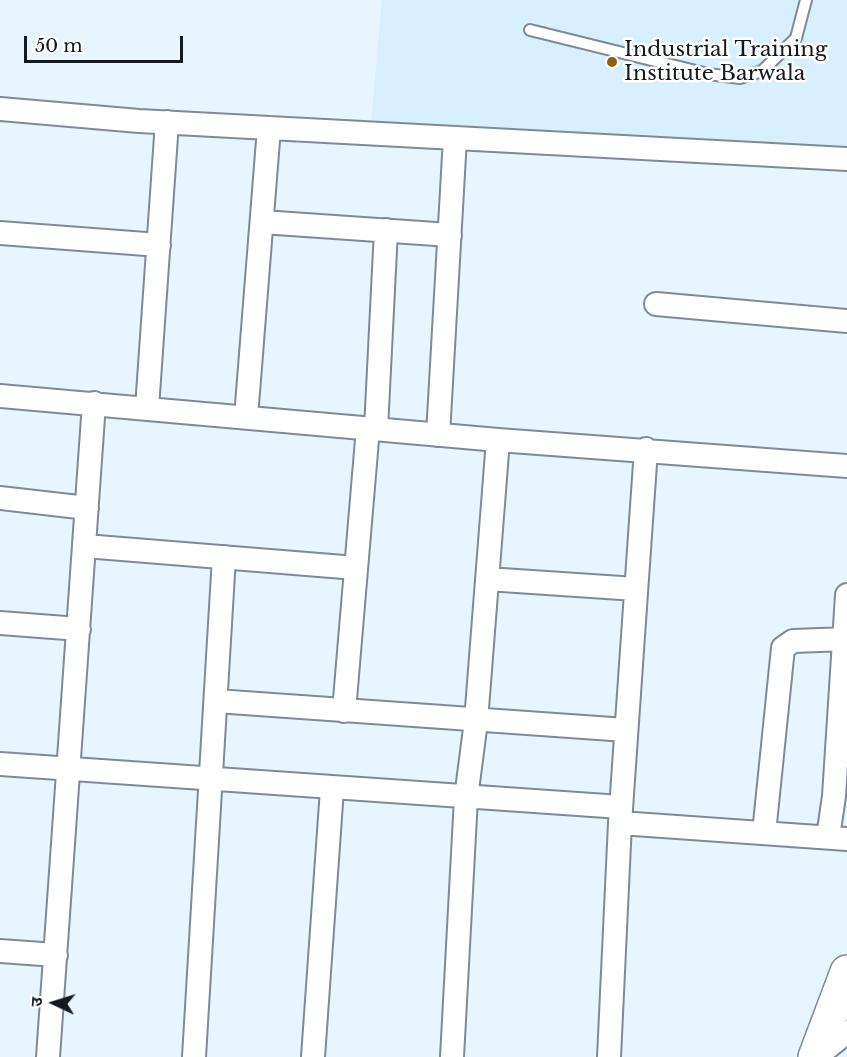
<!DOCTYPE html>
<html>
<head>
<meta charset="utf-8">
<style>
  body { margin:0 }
  #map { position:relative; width:847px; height:1057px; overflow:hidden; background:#e8f5fe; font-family:"Libre Baskerville","Noto Sans Devanagari",serif }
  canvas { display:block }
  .north { position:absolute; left:24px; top:973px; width:60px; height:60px; -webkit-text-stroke:4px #fff; paint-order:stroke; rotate:274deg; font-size:16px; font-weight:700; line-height:24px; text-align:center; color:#13191d }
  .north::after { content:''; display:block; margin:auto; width:21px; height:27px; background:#13191d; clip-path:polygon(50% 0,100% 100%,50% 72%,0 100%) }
  .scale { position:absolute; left:24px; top:36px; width:159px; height:27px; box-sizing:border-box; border:3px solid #13191d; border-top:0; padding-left:8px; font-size:18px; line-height:21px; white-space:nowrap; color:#13191d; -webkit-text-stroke:4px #fff; paint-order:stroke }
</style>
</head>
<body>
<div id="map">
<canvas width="847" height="1057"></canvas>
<div class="north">उ</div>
<div class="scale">50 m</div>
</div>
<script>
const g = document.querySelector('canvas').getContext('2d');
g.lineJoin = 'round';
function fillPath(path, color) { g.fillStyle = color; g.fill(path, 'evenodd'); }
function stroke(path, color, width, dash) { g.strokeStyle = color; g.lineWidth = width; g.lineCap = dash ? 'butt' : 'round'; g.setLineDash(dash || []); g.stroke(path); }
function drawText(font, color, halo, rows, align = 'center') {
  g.font = font + ' "Libre Baskerville",serif'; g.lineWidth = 5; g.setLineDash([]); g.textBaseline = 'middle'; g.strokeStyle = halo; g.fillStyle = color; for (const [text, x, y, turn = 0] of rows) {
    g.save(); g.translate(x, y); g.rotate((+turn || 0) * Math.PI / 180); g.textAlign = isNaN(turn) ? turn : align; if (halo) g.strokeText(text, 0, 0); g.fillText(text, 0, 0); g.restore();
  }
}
fillPath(new Path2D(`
  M382 0H847V147L371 123Z`), '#d7effe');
const service = new Path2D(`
  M530 30 708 74 740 78 762 71 796 38 806 0`);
const minor = new Path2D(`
  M0 109 139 121 847 159
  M262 222 450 235
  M0 233 159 245
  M656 304 847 321
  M0 396 498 440 847 466
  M147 408 167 122
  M246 417 269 128
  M376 429 386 230
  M438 435 455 138
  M0 498 87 508
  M85 546 356 568
  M487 579 636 589
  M0 623 79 629
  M216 701 626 730
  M344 711 368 428
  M0 764 621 807
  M620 823 847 839
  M764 833 783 648 793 641 847 639
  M828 837 834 796 847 595
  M0 951 56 955
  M817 1056 847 1032
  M48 1057 94 403
  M194 1057 224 557
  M313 1057 332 789
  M452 1057 466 798 476 721 498 440
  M609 1057 620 823 646 449`);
const primary = new Path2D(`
  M815 1057 847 972`);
stroke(service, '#7d8b95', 14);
stroke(minor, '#7d8b95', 26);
stroke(primary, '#7d8b95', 36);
stroke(service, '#fff', 10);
stroke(minor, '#fff', 22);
stroke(primary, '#fff', 33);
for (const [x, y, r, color] of [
  [612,62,6,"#8f610a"]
]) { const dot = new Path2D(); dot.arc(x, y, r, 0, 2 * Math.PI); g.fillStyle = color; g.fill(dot); stroke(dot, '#fff', 2); }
drawText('21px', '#13191d', '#fff', [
  ["Industrial Training",624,50],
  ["Institute Barwala",624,74]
], 'left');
</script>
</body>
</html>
